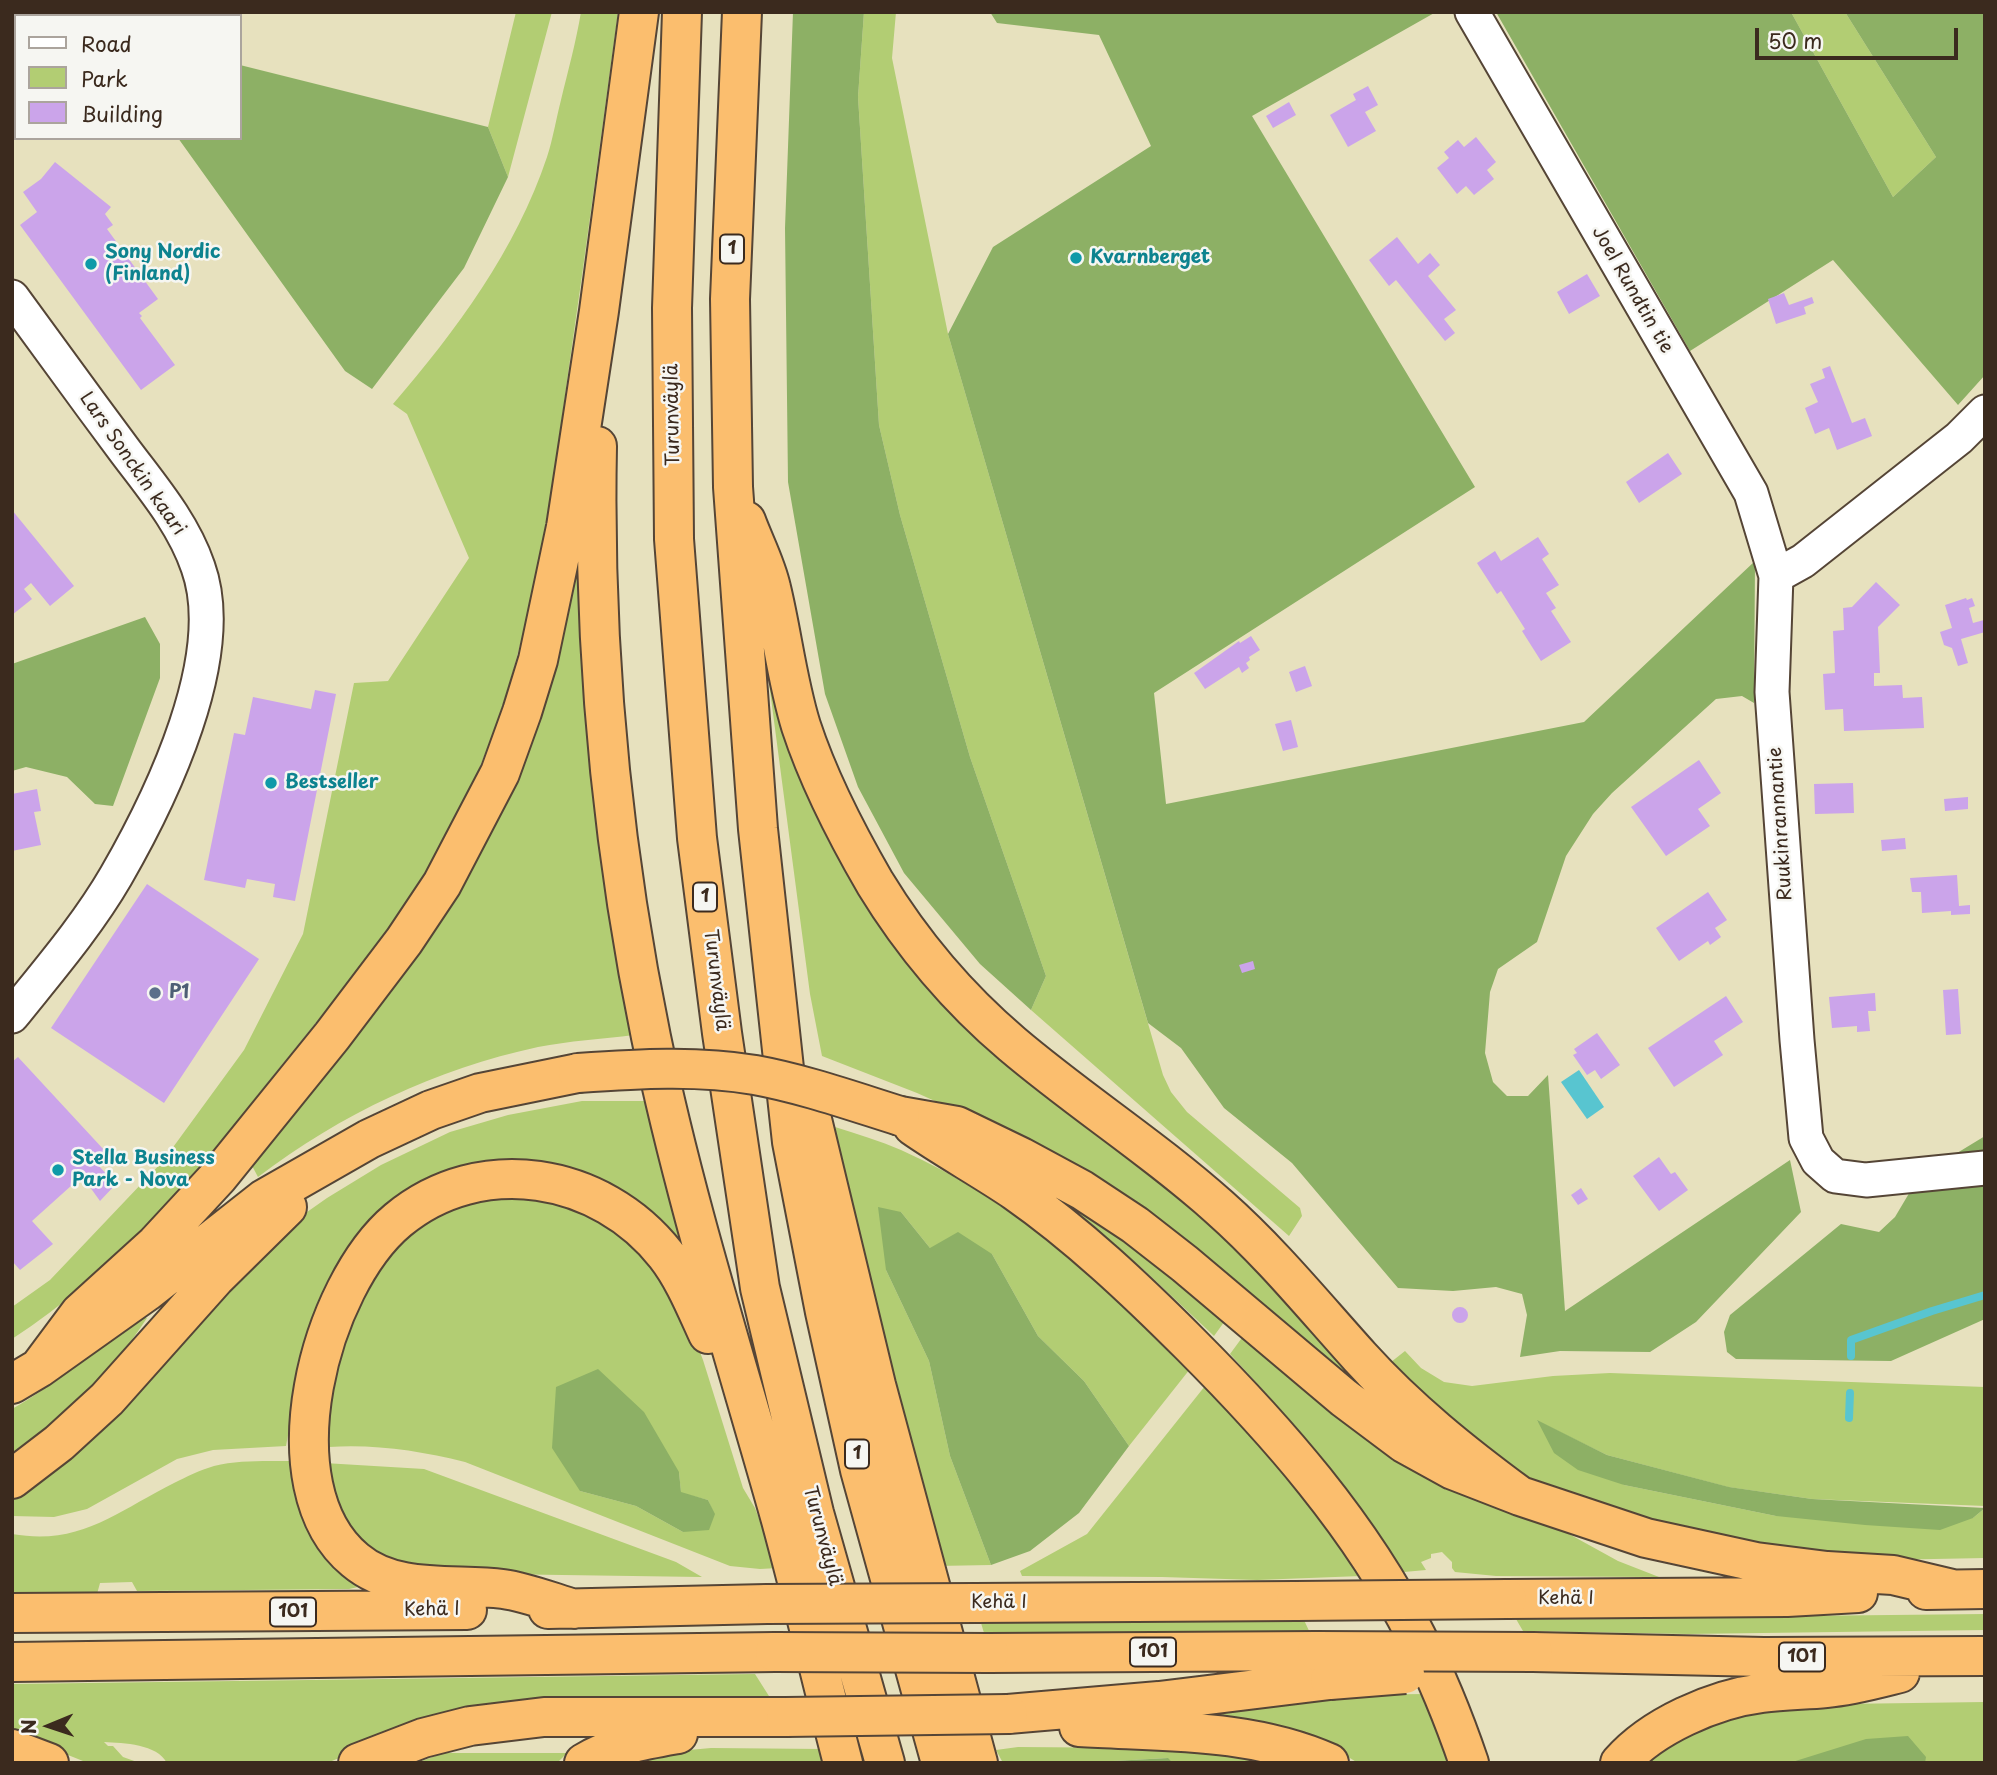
<!DOCTYPE html>
<html>
<head>
<meta charset="utf-8">
<style>
  body { margin:0 }
  #map { position:relative; width:1997px; height:1775px; overflow:hidden; background:#e7e1be; font-family:"Playpen Sans",sans-serif }
  canvas { display:block }
  .frame { position:absolute; inset:0; border:14px solid #3b2a1e; pointer-events:none }
  .legend { position:absolute; left:14px; top:14px; width:228px; height:126px; box-sizing:border-box; background:#f6f6f2; border:2px solid #aba49d; margin:0; padding:9px 12px; list-style:none; font-size:21px; color:#3b2a1e }
  .legend li { display:flex; align-items:center; gap:14px; height:35px }
  .legend b { width:35px; border:2px solid #aba49d }
  .north { position:absolute; left:14px; top:1691px; width:70px; height:70px; -webkit-text-stroke:5px #f6f6f2; paint-order:stroke; rotate:268deg; font-size:19px; font-weight:700; line-height:28px; text-align:center; color:#3b2a1e }
  .north::after { content:''; display:block; margin:auto; width:24px; height:32px; background:#3b2a1e; clip-path:polygon(50% 0,100% 100%,50% 72%,0 100%) }
  .scale { position:absolute; left:1755px; top:28px; width:203px; height:32px; box-sizing:border-box; border:4px solid #3b2a1e; border-top:0; padding-left:9px; font-size:21px; line-height:24px; white-space:nowrap; color:#3b2a1e; -webkit-text-stroke:5px #f6f6f2; paint-order:stroke }
</style>
</head>
<body>
<div id="map">
<canvas width="1997" height="1775"></canvas>
<div class="frame"></div>
<ul class="legend">
<li><b style="height:9px;background:#fff"></b>Road</li>
<li><b style="height:19px;background:#b2cd73"></b>Park</li>
<li><b style="height:19px;background:#cba4ea"></b>Building</li>
</ul>
<div class="north">N</div>
<div class="scale">50 m</div>
</div>
<script>
const g = document.querySelector('canvas').getContext('2d');
g.lineJoin = 'round';
function fillPath(path, color) { g.fillStyle = color; g.fill(path, 'evenodd'); }
function stroke(path, color, width, dash) { g.strokeStyle = color; g.lineWidth = width; g.lineCap = dash ? 'butt' : 'round'; g.setLineDash(dash || []); g.stroke(path); }
function drawText(font, color, halo, rows, align = 'center') {
  g.font = font + ' "Playpen Sans",sans-serif'; g.lineWidth = 5; g.setLineDash([]); g.textBaseline = 'middle'; g.strokeStyle = halo; g.fillStyle = color; for (const [text, x, y, turn = 0] of rows) {
    g.save(); g.translate(x, y); g.rotate((+turn || 0) * Math.PI / 180); g.textAlign = isNaN(turn) ? turn : align; if (halo) g.strokeText(text, 0, 0); g.fillText(text, 0, 0); g.restore();
  }
}
fillPath(new Path2D(`
  M516 12H552L508 177 488 127Z
  M581 12H618C602 130 586 249 569 367 548 519 528 676 458 815 409 913 337 996 269 1081 194 1176 115 1273 12 1339V1307L50 1280 163 1161 244 1050 303 934 354 683 388 681 469 558 407 414 393 404C456 331 516 250 547 157 553 139 556 119 561 100 568 71 576 42 581 12Z
  M864 12H896L892 58 948 334 1163 1075 1171 1092 1187 1112 1300 1208 1302 1216 1289 1236 1031 1010 1046 976 970 757 900 515 879 425 858 97Z
  M1791 12H1845L1936 157 1893 197Z
  M580 535 634 1035C602 1039 569 1041 538 1047 436 1069 341 1114 258 1177L249 1160 409 957Z
  M769 683H776L830 832 1168 1187 1233 1245 1380 1402 1013 1136 917 1093 822 1056 810 994Z
  M582 1101H649L684 1235V1254L532 1163 355 1244 321 1297 306 1335 286 1446 213 1450 177 1459 87 1509 54 1517 12 1516V1498L273 1236 327 1198 381 1165 450 1132 508 1115Z
  M835 1127C857 1134 880 1141 901 1150 1016 1201 1100 1283 1190 1369L1129 1446 1084 1381 1038 1336 992 1254 930 1248 901 1212 886 1270 929 1361 950 1456 991 1565 936 1566 881 1344Z
  M491 1192 592 1206 677 1293 703 1360 743 1488 755 1508 778 1568 760 1569 730 1566 465 1462C420 1451 376 1444 329 1447L321 1436 326 1387 371 1276 427 1215ZM679 1472 681 1493 708 1500 714 1514 683 1532 636 1506 580 1491Z
  M1054 1192 1099 1217 1227 1318 1214 1336 1144 1270Z
  M144 1317 147 1318C114 1369 62 1422 12 1458V1409C59 1383 97 1344 144 1317Z
  M1244 1335 1549 1523 1618 1561 1659 1577 1496 1576 1455 1572 1452 1568V1562L1442 1552 1431 1554V1558L1421 1562 1426 1570 1404 1572C1352 1494 1294 1422 1230 1354Z
  M1405 1351 1421 1368 1444 1382 1472 1386 1553 1376 1610 1373 1985 1387V1506L1812 1499 1728 1487 1607 1455 1537 1421 1624 1485 1776 1516 1973 1518 1985 1508V1558L1882 1560 1828 1557 1663 1525 1526 1478 1502 1465 1386 1366Z
  M1205 1386 1258 1442 1306 1501 1361 1576 1257 1580 1162 1577 1022 1576 1020 1571 1087 1534Z
  M289 1461 294 1484 361 1584 358 1587 349 1589 137 1591 132 1582 100 1583 97 1594H12V1534C81 1546 116 1512 174 1483 186 1477 200 1470 214 1466 238 1460 264 1461 289 1461Z
  M324 1463 424 1469 676 1562 702 1577 423 1573 404 1570 350 1538Z
  M1985 1614V1630L1688 1634 1523 1631 1516 1619Z
  M1304 1620 1310 1633H984L981 1623Z
  M755 1674 774 1704 385 1739 327 1763H167C157 1744 124 1743 104 1742L108 1746H113L123 1757 140 1763H88L48 1747 12 1738V1684Z
  M1425 1694 1449 1763H1358L1327 1744 1210 1721 1204 1711 1336 1695Z
  M1985 1702V1763H1635L1642 1756 1744 1711H1788L1842 1704Z
  M1018 1747 1148 1748 1275 1753 1305 1763H1173L1167 1758 1113 1761 1112 1763H1003L996 1750Z
  M711 1748 823 1749 830 1763H624L678 1751Z
  M444 1753H567L557 1763H416Z`), '#b2cd73');
fillPath(new Path2D(`
  M793 12H864L858 97 879 425 900 515 970 757 1046 976 1031 1010 980 964 904 873 858 787 825 694 788 482 785 228Z
  M990 12H1436L1252 116 1475 487 1154 693 1166 804 1584 722 1755 561 1754 703 1742 696 1716 699 1612 793 1593 814 1566 856 1537 942 1498 969 1490 992 1485 1053 1493 1082 1507 1096H1528L1548 1075 1565 1311 1790 1160 1801 1212 1696 1322 1650 1352 1560 1351 1520 1357 1527 1315 1522 1294 1496 1287 1453 1291 1398 1288 1292 1163 1224 1108 1181 1048 1148 1023 948 334 993 247 1151 146 1099 35 997 23Z
  M1496 12H1791L1893 197 1936 157 1845 12H1985V375L1958 405 1833 260 1690 351Z
  M240 65 488 127 508 177 464 268 372 389 345 371 178 138H240Z
  M145 617 160 644V678L113 806 95 804 67 777 26 767 12 771V664Z
  M1985 1136V1158L1939 1164Z
  M1985 1179V1319L1891 1361 1736 1359 1727 1352 1724 1332 1730 1315 1841 1224 1879 1232 1895 1217 1914 1185Z
  M878 1207 901 1212 930 1248 958 1232 992 1254 1038 1336 1084 1381 1129 1446 1079 1513 1030 1551 991 1565 950 1456 929 1361 886 1270Z
  M598 1369 644 1412 679 1472 681 1492 708 1500 715 1514 709 1530 683 1532 636 1506 580 1491 552 1448 556 1387Z
  M1537 1420 1607 1455 1729 1487 1812 1499 1985 1508 1973 1518 1940 1530 1865 1525 1776 1516 1624 1485 1578 1470 1554 1453Z
  M1908 1736 1926 1757 1925 1763H1789L1866 1739Z
  M1168 1758 1173 1763H1112L1113 1761Z`), '#8db065');
fillPath(new Path2D(`
  M1579 1070 1604 1107 1587 1119 1561 1082Z`), '#58c5d0');
stroke(new Path2D(`
  M1851 1356V1340L1932 1311 1985 1295
  M1849 1418 1850 1393`), '#58c5d0', 8);
fillPath(new Path2D(`
  M1368 86 1378 105 1365 112 1376 131 1348 147 1330 115 1356 100 1353 94Z
  M1289 102 1296 115 1273 128 1266 116Z
  M1476 137 1496 162 1487 170 1494 179 1474 195 1466 186 1457 194 1437 168 1449 158 1444 152 1458 140 1464 147Z
  M55 162 111 207 105 214 113 225 107 229 158 299 139 313 142 316 140 318 175 365 141 390 20 225 37 212 23 192 41 179Z
  M1397 237 1418 264 1430 253 1440 265 1428 276 1456 310 1444 319 1455 333 1445 341 1396 280 1389 286 1369 260Z
  M1587 274 1600 296 1569 314 1557 292Z
  M1784 293 1789 305 1812 297 1814 303 1804 307 1806 314 1776 324 1768 299Z
  M1830 366 1852 423 1865 418 1872 436 1837 450 1829 428 1815 434 1805 408 1818 402 1810 384 1825 378 1822 369Z
  M1668 453 1682 474 1639 503 1626 482Z
  M12 510 74 586 50 606 31 583 24 589 32 599 12 615Z
  M1538 537 1549 554 1542 559 1559 585 1546 593 1556 608 1551 611 1571 642 1541 661 1522 631 1525 629 1501 591 1497 594 1477 563 1495 551 1501 561Z
  M1876 582 1900 605 1878 627 1880 673H1874V686L1902 685 1903 698 1922 697 1924 728 1844 731 1843 709 1825 710 1823 674 1835 673 1833 631 1844 630 1843 608 1852 607Z
  M1966 598 1967 600 1972 598 1975 606 1969 608 1973 623 1984 620 1985 632 1961 639 1968 663 1958 666 1952 648 1944 645 1940 632 1952 628 1945 605Z
  M1251 636 1260 650 1249 657 1250 660 1246 663 1249 668 1242 673 1239 667 1205 689 1194 673 1239 641 1240 643Z
  M1305 666 1312 686 1296 692 1289 672Z
  M315 690 336 694 295 901 273 897 275 884 247 879 245 888 204 880 234 733 245 735 253 697 311 709Z
  M1291 720 1298 747 1283 751 1275 724Z
  M1699 760 1721 793 1698 809 1710 826 1666 856 1631 807Z
  M1853 783 1854 813 1815 814 1814 784Z
  M37 789 41 811 34 812 41 845 12 851V794Z
  M1968 797V809L1945 811 1944 799Z
  M1905 838 1906 849 1882 851 1881 840Z
  M1957 875 1959 906 1970 905V914L1951 915V911L1922 913 1921 892H1912L1910 878Z
  M147 884 259 959 164 1103 51 1028Z
  M1708 892 1727 920 1715 928 1721 937 1710 945 1708 941 1679 961 1656 928Z
  M1253 961 1255 969 1242 973 1239 965Z
  M1958 989 1961 1034 1946 1035 1943 990Z
  M1875 993 1876 1011H1868L1870 1031 1857 1032V1026L1832 1028 1829 997Z
  M1726 996 1743 1022 1714 1041 1723 1055 1674 1087 1648 1048Z
  M1597 1033 1620 1065 1601 1079 1595 1070 1587 1075 1573 1055 1577 1053 1574 1049Z
  M18 1057 105 1151 96 1163 116 1184 100 1201 82 1176 32 1221 53 1244 20 1270 12 1261V1062Z
  M1659 1157 1671 1174 1675 1172 1688 1190 1659 1211 1633 1176Z
  M1581 1188 1588 1199 1578 1205 1571 1195Z
  M1452 1315a8 8 0 1 1 16 0a8 8 0 1 1-16 0Z`), '#cba4ea');
const minor = new Path2D(`
  M1472 12 1751 493 1776 576 1772 692 1797 1040 1806 1138 1818 1161 1835 1176 1866 1180 1985 1168
  M12 297C50 349 87 400 125 451 152 487 183 523 198 567 230 656 161 798 116 876 87 926 48 971 12 1016
  M1776 576 1803 561 1959 438 1985 412`);
const highway = new Path2D(`
  M682 12 672 308 674 539 697 838 722 1033 760 1288 814 1513 885 1763
  M742 12 730 299 733 487 758 829 792 1142 825 1312 860 1470 941 1763
  M597 446C593 645 611 843 651 1037 685 1201 736 1360 781 1520 803 1601 822 1682 843 1763
  M746 521C754 543 766 565 771 588 782 633 787 681 801 726 819 781 846 833 875 883 911 942 959 999 1012 1044 1079 1101 1153 1148 1219 1207 1271 1253 1314 1306 1360 1357 1408 1410 1463 1454 1520 1496
  M808 1103 876 1385 978 1763
  M900 1116 957 1126 1021 1157 1082 1190 1135 1225 1185 1264 1344 1398 1404 1443 1453 1470 1520 1496 1646 1538 1756 1562 1827 1571 1893 1575 1952 1589
  M913 1126C946 1149 981 1168 1015 1191 1078 1235 1136 1290 1190 1344 1276 1430 1361 1526 1416 1636 1437 1677 1454 1719 1469 1763
  M39 1368 80 1313 156 1244 218 1177 332 1036 404 941 442 884 500 773 522 712 538 660 566 527 599 311 639 12
  M12 1384 39 1368 146 1292 264 1199 369 1139 431 1110 480 1093 578 1073
  M12 1479 59 1443 107 1399 215 1278 287 1207
  M1926 1590 1985 1589
  M1507 1599 1787 1597 1858 1593
  M975 1603 1296 1601
  M548 1609 767 1604
  M574 1609C551 1602 526 1592 503 1589 454 1583 395 1594 355 1560 266 1486 320 1285 398 1220 480 1152 601 1172 666 1255 684 1278 696 1308 708 1334
  M12 1613 467 1610
  M1533 1652 1764 1657 1985 1656
  M989 1653 1317 1651
  M12 1662 775 1652
  M1008 1714 1159 1701 1330 1680
  M1079 1727C1162 1732 1251 1728 1329 1763
  M12 1749 49 1763
  M358 1763 423 1738 470 1726 544 1717H786
  M584 1763C613 1745 644 1740 678 1734
  M1620 1763C1652 1726 1714 1699 1762 1693 1783 1690 1805 1690 1826 1688 1851 1686 1876 1679 1900 1673`);
stroke(minor, '#554536', 37);
stroke(highway, '#554536', 42);
stroke(minor, '#fff', 33);
stroke(highway, '#fbbe6e', 38);
const highwayBridge = new Path2D(`
  M578 1073C637 1069 697 1065 755 1075 804 1084 852 1101 900 1116
  M1296 1601 1507 1599
  M767 1604 975 1603
  M1317 1651 1533 1652
  M775 1652 989 1653
  M1330 1680 1405 1674
  M786 1717 1008 1714`);
stroke(highwayBridge, '#554536', 42, []);
stroke(highwayBridge, '#fbbe6e', 38);
for (const [x, y, r, color] of [
  [1076,258,7,"#0f9aa8"],
  [91,264,7,"#0f9aa8"],
  [271,783,7,"#0f9aa8"],
  [155,993,7,"#5c6f8a"],
  [58,1170,7,"#0f9aa8"]
]) { const dot = new Path2D(); dot.arc(x, y, r, 0, 2 * Math.PI); g.fillStyle = color; g.fill(dot); stroke(dot, '#f6f6f2', 2.5); }
for (const [x, y, w] of [
  [732,249,24],
  [705,897,24],
  [857,1454,24],
  [293,1612,46],
  [1153,1652,46],
  [1802,1657,46]
]) { const box = new Path2D(); box.roundRect(x - w / 2, y - 14.5, w, 29, 5); g.fillStyle = '#f6f6f2'; g.fill(box); stroke(box, '#3b2a1e', 2); }
drawText('bold 18px', '#3b2a1e', null, [
  ["1",732,249],
  ["1",705,897],
  ["1",857,1454],
  ["101",293,1612],
  ["101",1153,1652],
  ["101",1802,1657]
]);
drawText('bold 19px', '#0d838f', '#f6f6f2', [
  ["Sony Nordic",105,253],
  ["(Finland)",105,275],
  ["Kvarnberget",1090,258],
  ["Bestseller",285,783],
  ["Stella Business",72,1159],
  ["Park - Nova",72,1181]
], 'left');
drawText('19px', '#3b2a1e', '#f6f6f2', [
  ["Joel Rundtin tie",1632,290,60],
  ["Turunväylä",673,415,-91],
  ["Lars Sonckin kaari",132,464,55],
  ["Ruukinrannantie",1781,824,-94],
  ["Turunväylä",716,980,83],
  ["Turunväylä",822,1536,75],
  ["Kehä I",1566,1599],
  ["Kehä I",999,1603],
  ["Kehä I",432,1610,-1]
]);
drawText('bold 19px', '#4e5e75', '#f6f6f2', [
  ["P1",169,993]
], 'left');
</script>
</body>
</html>
